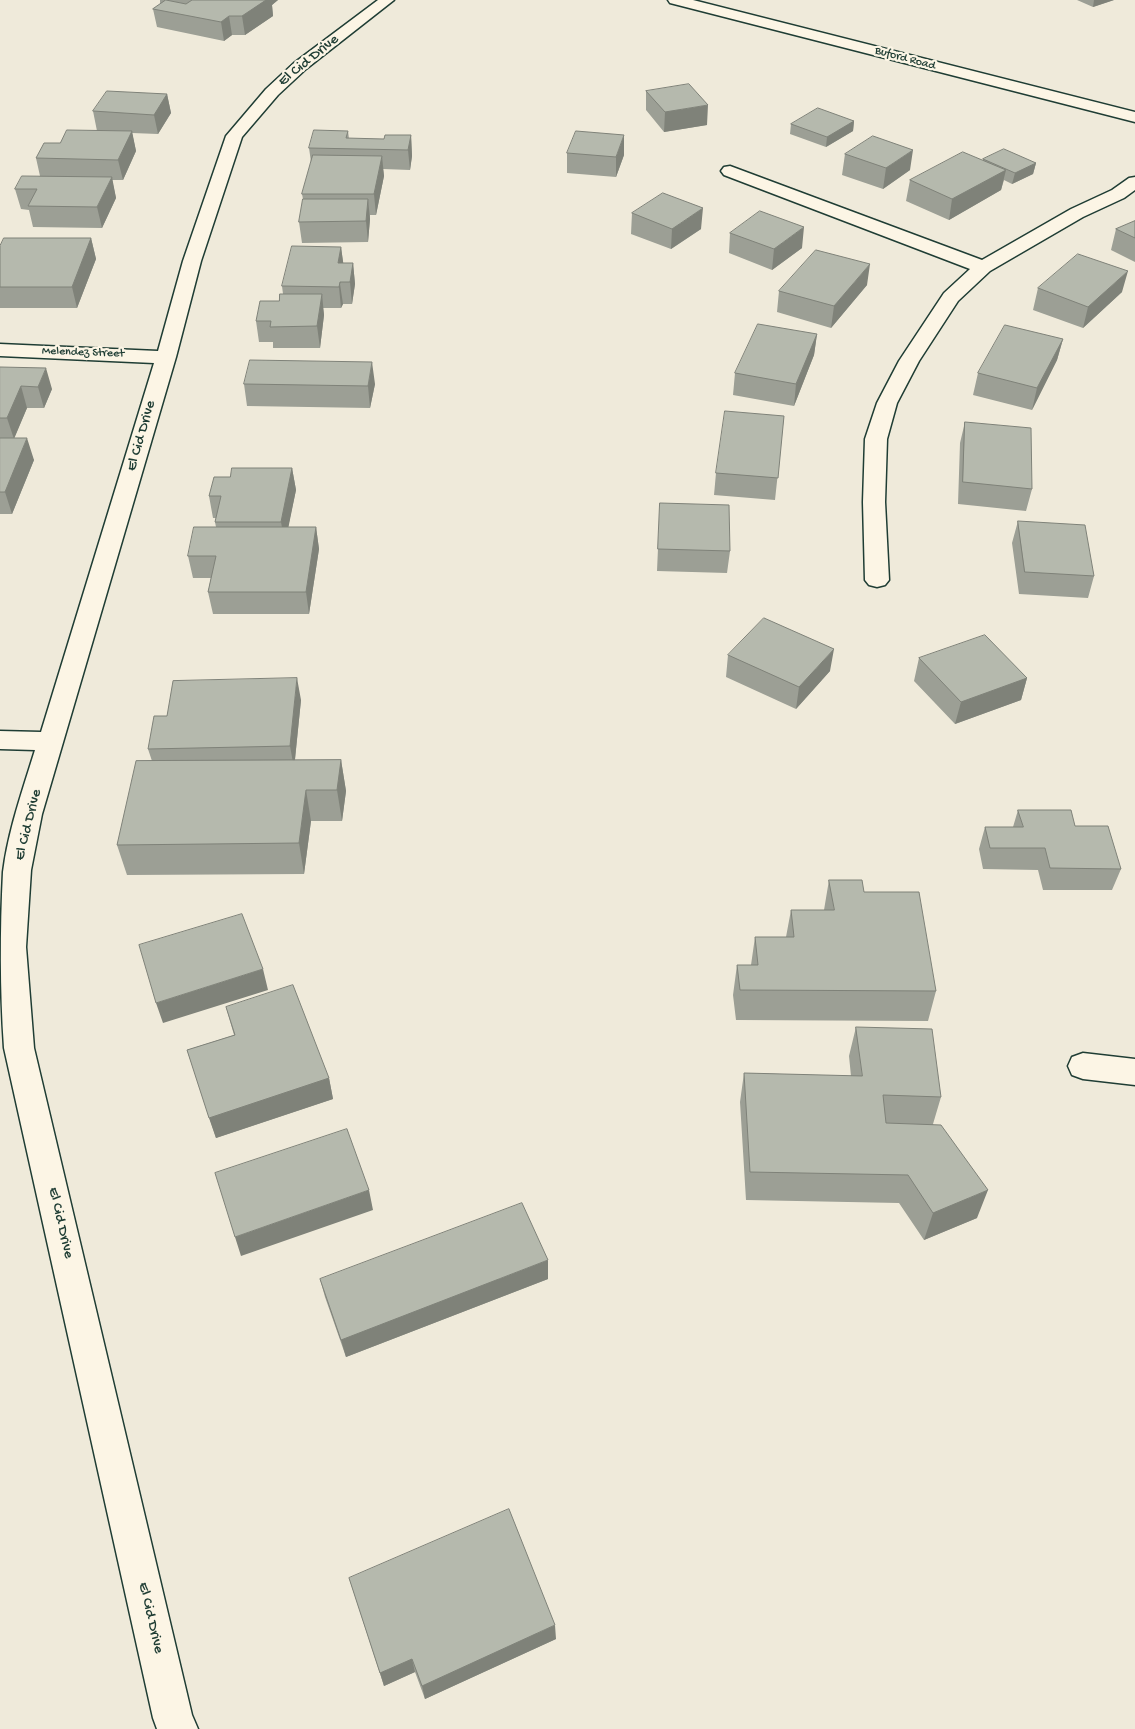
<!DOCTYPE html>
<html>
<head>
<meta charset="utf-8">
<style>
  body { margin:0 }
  canvas { display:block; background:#efeada }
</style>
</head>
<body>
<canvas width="1135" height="1729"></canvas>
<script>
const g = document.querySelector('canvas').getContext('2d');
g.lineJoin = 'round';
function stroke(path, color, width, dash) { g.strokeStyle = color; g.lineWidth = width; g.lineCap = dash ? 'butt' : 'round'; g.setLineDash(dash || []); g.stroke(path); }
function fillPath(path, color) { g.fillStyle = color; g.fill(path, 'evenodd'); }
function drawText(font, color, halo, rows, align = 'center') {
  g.font = font + ' "Gochi Hand",sans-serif'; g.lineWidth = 4.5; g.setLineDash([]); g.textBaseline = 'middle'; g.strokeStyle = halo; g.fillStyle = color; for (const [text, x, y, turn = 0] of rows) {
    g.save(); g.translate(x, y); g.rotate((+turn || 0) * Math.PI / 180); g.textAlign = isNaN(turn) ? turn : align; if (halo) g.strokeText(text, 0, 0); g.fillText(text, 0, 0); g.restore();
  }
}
const minor = new Path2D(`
  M378 0H394L306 69 278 95 242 137 201 261 176 357 42 814 31 870 26 947 34 1048 192 1715 198 1729H157L153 1718 4 1048C0 990 0 930 3 872 8 831 23 789 35 750L0 749V731L41 732 154 363 0 356V344L158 351 183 261 226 136 266 89 294 63Z
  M730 166 982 260 1071 209 1112 190 1129 178 1135 177V190L1124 198 1083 217 990 271 958 301 919 361 897 403 887 439 885 502 889 580 885 585 877 587 869 585 865 580 863 502 865 439 877 403 899 361 944 293 970 269 724 175 721 171 724 167Z
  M1083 1053 1135 1059V1085L1083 1079 1072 1075 1068 1066 1072 1057Z`);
const tertiary = new Path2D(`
  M668 0H693L1135 112V122L670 3Z`);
stroke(minor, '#1f3d34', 3);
stroke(tertiary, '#1f3d34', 3);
fillPath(minor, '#fcf5e5');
fillPath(tertiary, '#fcf5e5');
fillPath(new Path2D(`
  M160 0H278L272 5 273 16 245 35H232L224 41 157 27 153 9 160 4Z
  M1077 0H1114L1093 7Z
  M646 91 707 125 664 132 646 110Z
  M167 94 171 113 158 134 132 133 136 151 123 180H112L116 198 102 228 33 227 29 210 21 209 15 189 40 176 36 158 60 143 97 131 93 111Z
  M854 121 853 131 826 147 790 134 791 124Z
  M348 131 349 139H384L411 135 412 156 410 170 383 169 384 176 376 215H370V219L368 242 302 243 299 222 303 199 302 194 311 162 309 148Z
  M567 153 624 155 616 177 567 173Z
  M845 154 910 170 883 189 842 175Z
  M983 159 1036 163 1033 174 1012 184 1004 180 1001 190 949 220 906 201 910 180 983 161Z
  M632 213 701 229 671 249 631 234Z
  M1135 221V262L1111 250 1116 229Z
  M730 233 802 248 772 270 729 253Z
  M91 238 96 259 77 308H0V246Z
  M341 247 343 263H353L355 284 352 304H343L341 308H323L324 315 320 348H273V342H259L256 321 279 301 283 294 282 286Z
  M867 285 831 328 777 312 779 291Z
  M1038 288 1122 292 1083 328 1033 310Z
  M817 334 814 355 794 406 733 395 735 373Z
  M1063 339 1057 360 1032 410 973 395 978 373Z
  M0 367 52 389 44 408H27L14 438 34 460 12 514H0Z
  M244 384H375L370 408 247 406Z
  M784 416 775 500 714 495 716 473Z
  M965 422 1032 489 1026 511 958 504 960 443Z
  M292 468 296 490 288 527H316L319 549 309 614H213L208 592 211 578H193L188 556 216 527 215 522 216 518H213L209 496 230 477Z
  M660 503 730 551 727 573 657 571Z
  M1018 521 1094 576 1088 598 1019 594 1012 543Z
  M728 655 830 671 796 709 726 677Z
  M919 658 1027 678 1021 700 955 724 914 681Z
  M301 700 295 760H341L346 791 342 821H311L304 874 127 875 117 845 152 761 148 749 167 716Z
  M1018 810 1075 826 1121 869 1112 890H1043L1038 870 983 869 979 849 985 827H1013Z
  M829 880 864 892 936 991 928 1021 736 1020 733 995 737 965H751L755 937H786L791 910H824Z
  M226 1007 329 1078 333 1099 216 1138 187 1050 234 1035Z
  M856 1027 941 1097 933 1124 977 1218 924 1240 899 1203 746 1200 740 1102 744 1073 851 1076 849 1056Z
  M320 1279H548L346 1357 325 1297Z
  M349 1578 556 1639 425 1699 415 1672 384 1686Z`), '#9c9f95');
fillPath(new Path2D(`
  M265 0H278L272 5 273 16 245 35 242 16Z
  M1094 0H1114L1093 7Z
  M229 16 232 35 224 41 221 22Z
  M167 94 171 113 158 134 154 115Z
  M708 105 707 125 664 132 665 112Z
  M854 121 853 131 826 147 827 137Z
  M132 131 136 151 123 180 118 160Z
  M411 135 412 156 410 170 408 150Z
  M624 135V155L616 177V157Z
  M913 150 910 170 883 189 886 168Z
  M382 156 384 176 376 215 374 194Z
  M1036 163 1033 174 1012 184 1015 173Z
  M1006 170 1001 190 949 220 952 199Z
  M112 177 116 198 102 228 97 207Z
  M368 199 370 219 368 242 366 221Z
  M703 208 701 229 671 249 672 229Z
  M804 227 802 248 772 270 774 249Z
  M91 238 96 259 77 308 72 287Z
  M341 247 344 268 340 284 343 304 341 308 339 287 338 263Z
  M353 263 355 284 352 304 350 282Z
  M870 264 867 285 831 328 834 306Z
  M1128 271 1122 292 1083 328 1088 307Z
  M322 294 324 315 320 348 317 326Z
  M817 334 814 355 794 406 796 384Z
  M1063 339 1057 360 1032 410 1037 388Z
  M372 362 375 384 370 408 368 386Z
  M46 368 52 389 44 408 38 387Z
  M21 386 27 408 14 439 7 418Z
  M27 438 34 460 12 514 5 492Z
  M292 468 296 490 285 544 281 522Z
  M316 527 319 549 309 614 306 592Z
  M834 649 830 671 796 709 799 687Z
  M297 678 301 700 294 768 290 746Z
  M1027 678 1021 700 955 724 961 702Z
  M341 760 346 791 342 821 337 790Z
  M306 790 311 821 304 874 299 843Z
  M263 969 268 990 163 1023 156 1003Z
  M329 1078 333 1099 216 1138 209 1118Z
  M369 1190 373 1210 241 1256 235 1237Z
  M988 1190 977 1218 924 1240 933 1213Z
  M548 1260V1279L346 1357 341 1340Z
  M555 1625 556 1639 425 1699 422 1686Z
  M412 1659 415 1672 384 1686 380 1673Z`), '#7f8279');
const building = new Path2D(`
  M166 0 186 4 192 0H266L242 16H229L221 22 153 9Z
  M689 84 708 105 665 112 646 91Z
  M107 91 167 94 154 115 93 111Z
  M818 108 854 121 827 137 791 124Z
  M67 130 132 131 118 160 36 158 44 143H60Z
  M314 130 348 131 346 138 384 139 385 135H411L408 150 309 148Z
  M576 131 624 135 616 157 567 153Z
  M873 136 913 150 886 168 845 154Z
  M1004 149 1036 163 1015 173 983 159Z
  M963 152 1006 170 952 199 910 180Z
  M313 155 382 156 374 194H302Z
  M22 176 112 177 97 207 28 206 37 189H15Z
  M663 193 703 208 672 229 632 213Z
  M303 199H368L366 221 299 222Z
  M760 211 804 227 774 249 730 233Z
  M1135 221V238L1116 229Z
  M4 238H91L72 287H0V246Z
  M292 246 341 247 338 263H353L350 282H340L339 287 282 286Z
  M816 250 870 264 834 306 779 291Z
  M1078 254 1128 271 1088 307 1038 288Z
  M280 294H322L317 326 270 327 271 321H256L260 301H279Z
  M758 324 817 334 796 384 735 373Z
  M1005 325 1063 339 1037 388 978 373Z
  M250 360 372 362 368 386 244 384Z
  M0 367 46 368 38 387 21 386 7 418H0Z
  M725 411 784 416 778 478 716 473Z
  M965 422 1031 428 1032 489 963 482Z
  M0 438H27L5 492H0Z
  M232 468H292L281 522H215L221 496H209L214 477H230Z
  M660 503 729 505 730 551 658 549Z
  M1018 521 1085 525 1094 576 1025 572Z
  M194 527H316L306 592H208L216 556H188Z
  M764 618 834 649 799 687 728 655Z
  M985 635 1027 678 961 702 919 658Z
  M297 678 290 746 148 749 154 716H167L173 681Z
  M341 760 337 790H306L299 843 117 845 136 761Z
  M1018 810H1071L1075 826H1108L1121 869 1050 868 1045 848H990L985 827H1023Z
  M829 880H862L864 892H919L936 991 740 990 737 965H758L755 937H794L791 910H834Z
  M242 914 263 969 156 1003 139 945Z
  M293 985 329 1078 209 1118 187 1050 235 1035 226 1007Z
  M856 1027 932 1029 941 1097 883 1095 886 1123 941 1125 988 1190 933 1213 908 1175 750 1172 744 1073 862 1076Z
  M347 1129 369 1190 235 1237 215 1173Z
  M522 1203 548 1260 341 1340 320 1279Z
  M509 1509 555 1625 422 1686 412 1659 380 1673 349 1578Z`);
fillPath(building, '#b5b9ad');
stroke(building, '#7f8279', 1);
drawText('12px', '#1f3d34', '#fcf5e5', [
  ["Buford Road",905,59,15],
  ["Melendez Street",83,353,2]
]);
drawText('15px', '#1f3d34', '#fcf5e5', [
  ["El Cid Drive",309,61,-39],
  ["El Cid Drive",142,436,-74],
  ["El Cid Drive",29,825,-76],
  ["El Cid Drive",60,1223,77],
  ["El Cid Drive",150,1618,77]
]);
</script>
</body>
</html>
